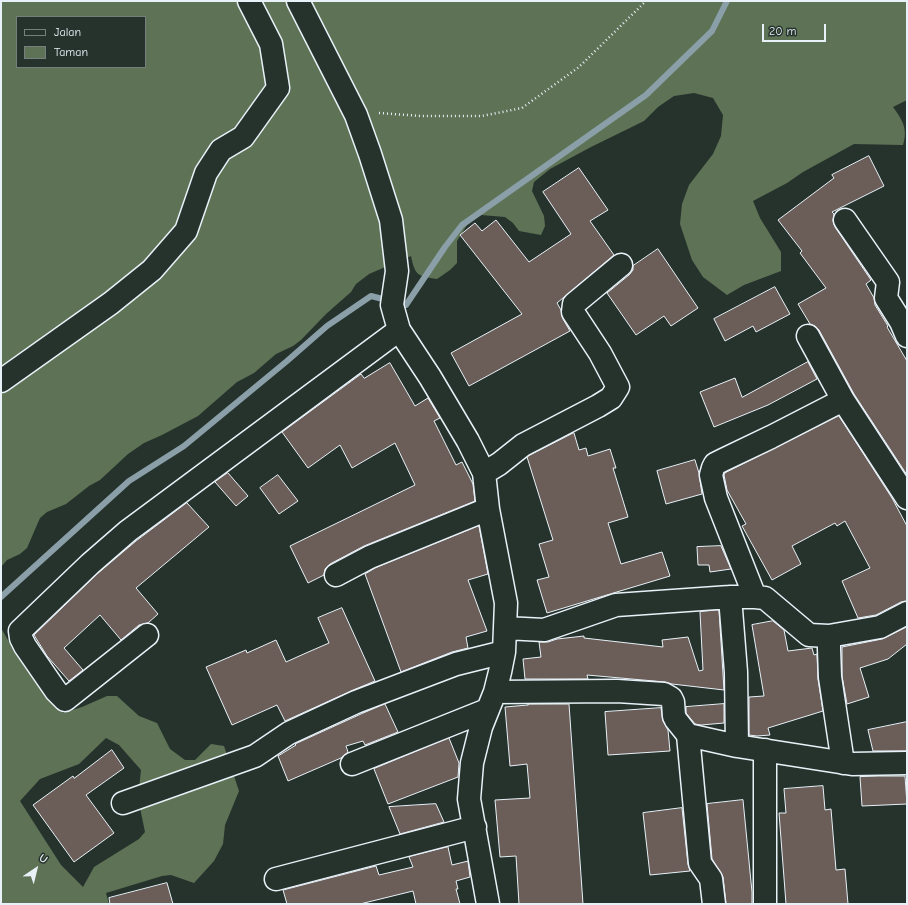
<!DOCTYPE html>
<html>
<head>
<meta charset="utf-8">
<style>
  body { margin:0 }
  #map { position:relative; width:908px; height:905px; overflow:hidden; background:#26332d; font-family:"Comic Neue",sans-serif }
  canvas { display:block }
  .frame { position:absolute; inset:0; border:2px solid #e8f1f8; pointer-events:none }
  .legend { position:absolute; left:16px; top:16px; width:130px; height:52px; box-sizing:border-box; background:#26332d; border:1px solid #747f7e; margin:0; padding:5px 7px; list-style:none; font-size:12px; color:#e8f1f8 }
  .legend li { display:flex; align-items:center; gap:8px; height:20px }
  .legend b { width:20px; border:1px solid #747f7e }
  .north { position:absolute; left:16px; top:849px; width:40px; height:40px; -webkit-text-stroke:3px #26332d; paint-order:stroke; rotate:35deg; font-size:11px; font-weight:700; line-height:16px; text-align:center; color:#e8f1f8 }
  .north::after { content:''; display:block; margin:auto; width:14px; height:18px; background:#e8f1f8; clip-path:polygon(50% 0,100% 100%,50% 72%,0 100%) }
  .scale { position:absolute; left:762px; top:24px; width:64px; height:18px; box-sizing:border-box; border:2px solid #e8f1f8; border-top:0; padding-left:5px; font-size:12px; line-height:14px; white-space:nowrap; color:#e8f1f8; -webkit-text-stroke:3px #26332d; paint-order:stroke }
</style>
</head>
<body>
<div id="map">
<canvas width="908" height="905"></canvas>
<div class="frame"></div>
<ul class="legend">
<li><b style="height:5px;background:#26332d"></b>Jalan</li>
<li><b style="height:11px;background:#5e7356"></b>Taman</li>
</ul>
<div class="north">U</div>
<div class="scale">20 m</div>
</div>
<script>
const g = document.querySelector('canvas').getContext('2d');
g.lineJoin = 'round';
function fillPath(path, color) { g.fillStyle = color; g.fill(path, 'evenodd'); }
function stroke(path, color, width, dash) { g.strokeStyle = color; g.lineWidth = width; g.lineCap = dash ? 'butt' : 'round'; g.setLineDash(dash || []); g.stroke(path); }
fillPath(new Path2D(`
  M1 1H907V100L893 107C903 121 908 129 903 145L854 144 803 172 787 183 753 201 760 218 781 252V271L744 285 727 295 703 277 692 260 680 224 682 204 689 185 713 154 721 136 723 115 713 98 694 93 674 96 658 107 644 121 591 147 550 169 534 182 532 191 544 216 545 226 541 235 519 231 513 223 505 217 481 215 467 225 457 241V263L450 270 437 279C418 276 415 276 411 256L369 274 356 284 351 292 326 314 301 340 293 346 276 354 254 373 237 382 198 416 162 435 144 443 128 454 100 480 89 486 66 504 47 512 40 518 27 548 20 554 7 560 1 567ZM17 17H145V67H17Z
  M1 628C18 659 40 686 63 713L82 707 107 696H117L139 716 157 723 170 749 185 760H195L211 744 224 746 239 791 225 825 223 844 214 861 194 883 171 875 162 876 106 893 109 904H1ZM106 738 119 745 141 770 138 798 145 832 139 839 94 867 83 887 61 865 20 801 40 779 79 764Z`), '#5e7356');
stroke(new Path2D(`
  M1 597 129 481 184 446 287 361 327 326 371 296 406 305 445 247 462 225 646 95 712 31 727 1`), '#8a9fa8', 6);
const building = new Path2D(`
  M869 156 884 186 832 212 834 214 833 221 835 227 871 280 866 284 874 298 875 305 888 326 887 327 907 361V475L854 394 819 330 815 326 810 324 798 304 826 288 800 253 802 251 778 220 834 178 832 175Z
  M579 168 608 210 590 221 614 255 557 303 561 310 563 319 570 331 469 386 451 353 522 314 460 235 475 223 482 231 496 220 529 262 571 234 543 192Z
  M658 249 698 308 671 326 664 316 636 335 607 293 629 275 633 270V266Z
  M775 287 790 314 756 332 753 326 725 341 714 319Z
  M808 362 817 379 768 405 714 427 700 392 735 378 742 397Z
  M390 363 415 406 428 398 440 418 434 421 456 465 462 462 473 484 475 501 364 546 330 564 325 569 324 575 308 583 290 546 415 485 395 443 352 468 340 445 308 468 282 432 361 374 364 378Z
  M839 416 892 498 907 526V601L901 602 876 615 858 618 842 581 870 568 845 521 837 526 835 523 792 546 801 564 772 580 742 526 746 524 727 490 724 475 725 473Z
  M574 433 579 450 586 448 588 456 610 449 616 468H613L628 517 608 523 621 564 662 552 670 576 547 613 537 580 549 577 539 544 553 540 527 457Z
  M695 460 699 473 702 494 666 504 657 471Z
  M228 473 248 496 236 506 215 482Z
  M278 475 298 501 279 514 260 488Z
  M187 503 209 527 136 588 158 614 148 623 139 625 121 640 100 615 64 648 83 670 69 681 47 656 34 635 98 573 136 541Z
  M479 526 488 574 468 580 487 631 466 637 468 648 452 652 401 672 365 574 375 568Z
  M721 546 731 569 710 572 709 565H698L697 547Z
  M342 608 375 681 351 691 285 721 277 705 232 725 206 667 246 650 247 653 276 640 286 662 306 653 329 643 318 618Z
  M719 610 724 690 672 684 665 682 587 675 588 679H525L523 659 541 657 539 642H548L557 639 584 636V638L663 647 662 640 688 637 699 671 703 670 700 612Z
  M773 621 784 630 788 651 812 648 814 655 817 654 818 679 823 711 768 728 770 735 757 736 749 735V697L764 696 752 625Z
  M907 627V644L888 659 860 668 869 697 847 704 842 676V647L882 639Z
  M385 704 398 732 365 745 363 741 346 746 348 752 341 758 288 781 278 756 296 745 295 744 361 714Z
  M528 704H569L583 904H519L516 856 500 857 495 800 530 798 527 764 510 766 505 707 528 705Z
  M724 704V723L701 725 695 724 686 713V707Z
  M661 708 663 721 668 730 670 751 608 755 605 712Z
  M907 722V751H873L868 730Z
  M449 738 459 763 458 777 388 804 374 769Z
  M112 750 124 768 86 795 114 833 74 862 33 805 73 776 74 778Z
  M879 776H905L907 804 862 806 860 777Z
  M823 786 825 810 831 809 836 870 845 869 848 904H786L779 813H786L784 789Z
  M743 800 752 892V904H726L723 877 712 859 707 804Z
  M436 804 444 822 400 834 389 807Z
  M682 808 688 864 690 871 650 875 643 813Z
  M448 847 452 865 468 861 470 877 456 881 458 889H456L460 904H416L413 891 360 904H287L283 890 376 866 379 875 413 867 409 857Z
  M167 883 173 904H110L109 898Z`);
fillPath(building, '#6b5e59');
stroke(building, '#e8f1f8', 1);
const minor = new Path2D(`
  M298 1 356 115 370 154 391 220 397 271 392 305 399 330 430 377 468 441 484 473 488 509 506 603 504 652 500 672 495 692 481 727 472 763 469 799 488 904
  M845 220 888 282 886 298 901 322 907 336
  M808 336 843 400 907 498
  M1 381 111 303 152 270 186 231 206 173 221 150 243 137 278 88 271 44 249 1
  M484 473 499 464 523 445 598 406 611 398 618 387 600 353 573 312 574 304 621 265
  M336 575 370 557 488 509
  M730 597 736 672 737 746
  M755 597 716 498 711 475 713 468 715 464 723 460 771 437 843 400
  M505 628 544 630 616 605 730 597H755L765 598 809 635 829 636 880 627 907 613
  M147 635 65 700 56 691 25 646 21 638 20 631 90 564 128 531 399 330
  M829 636V649L830 677 843 763
  M495 692 617 691 664 694 671 698 673 702 674 716 676 720 688 735 737 746 852 764 907 763
  M688 735 700 863 711 879 714 904
  M765 750V904
  M352 764 487 710
  M123 803 255 756 289 733 356 702 456 664 504 652
  M276 879 475 827`);
stroke(minor, '#e8f1f8', 25);
stroke(new Path2D(`
  M379 113 421 116H482L522 108 579 67 646 1`), '#e8f1f8', 2.5, [1, 3]);
stroke(minor, '#26332d', 22);
</script>
</body>
</html>
